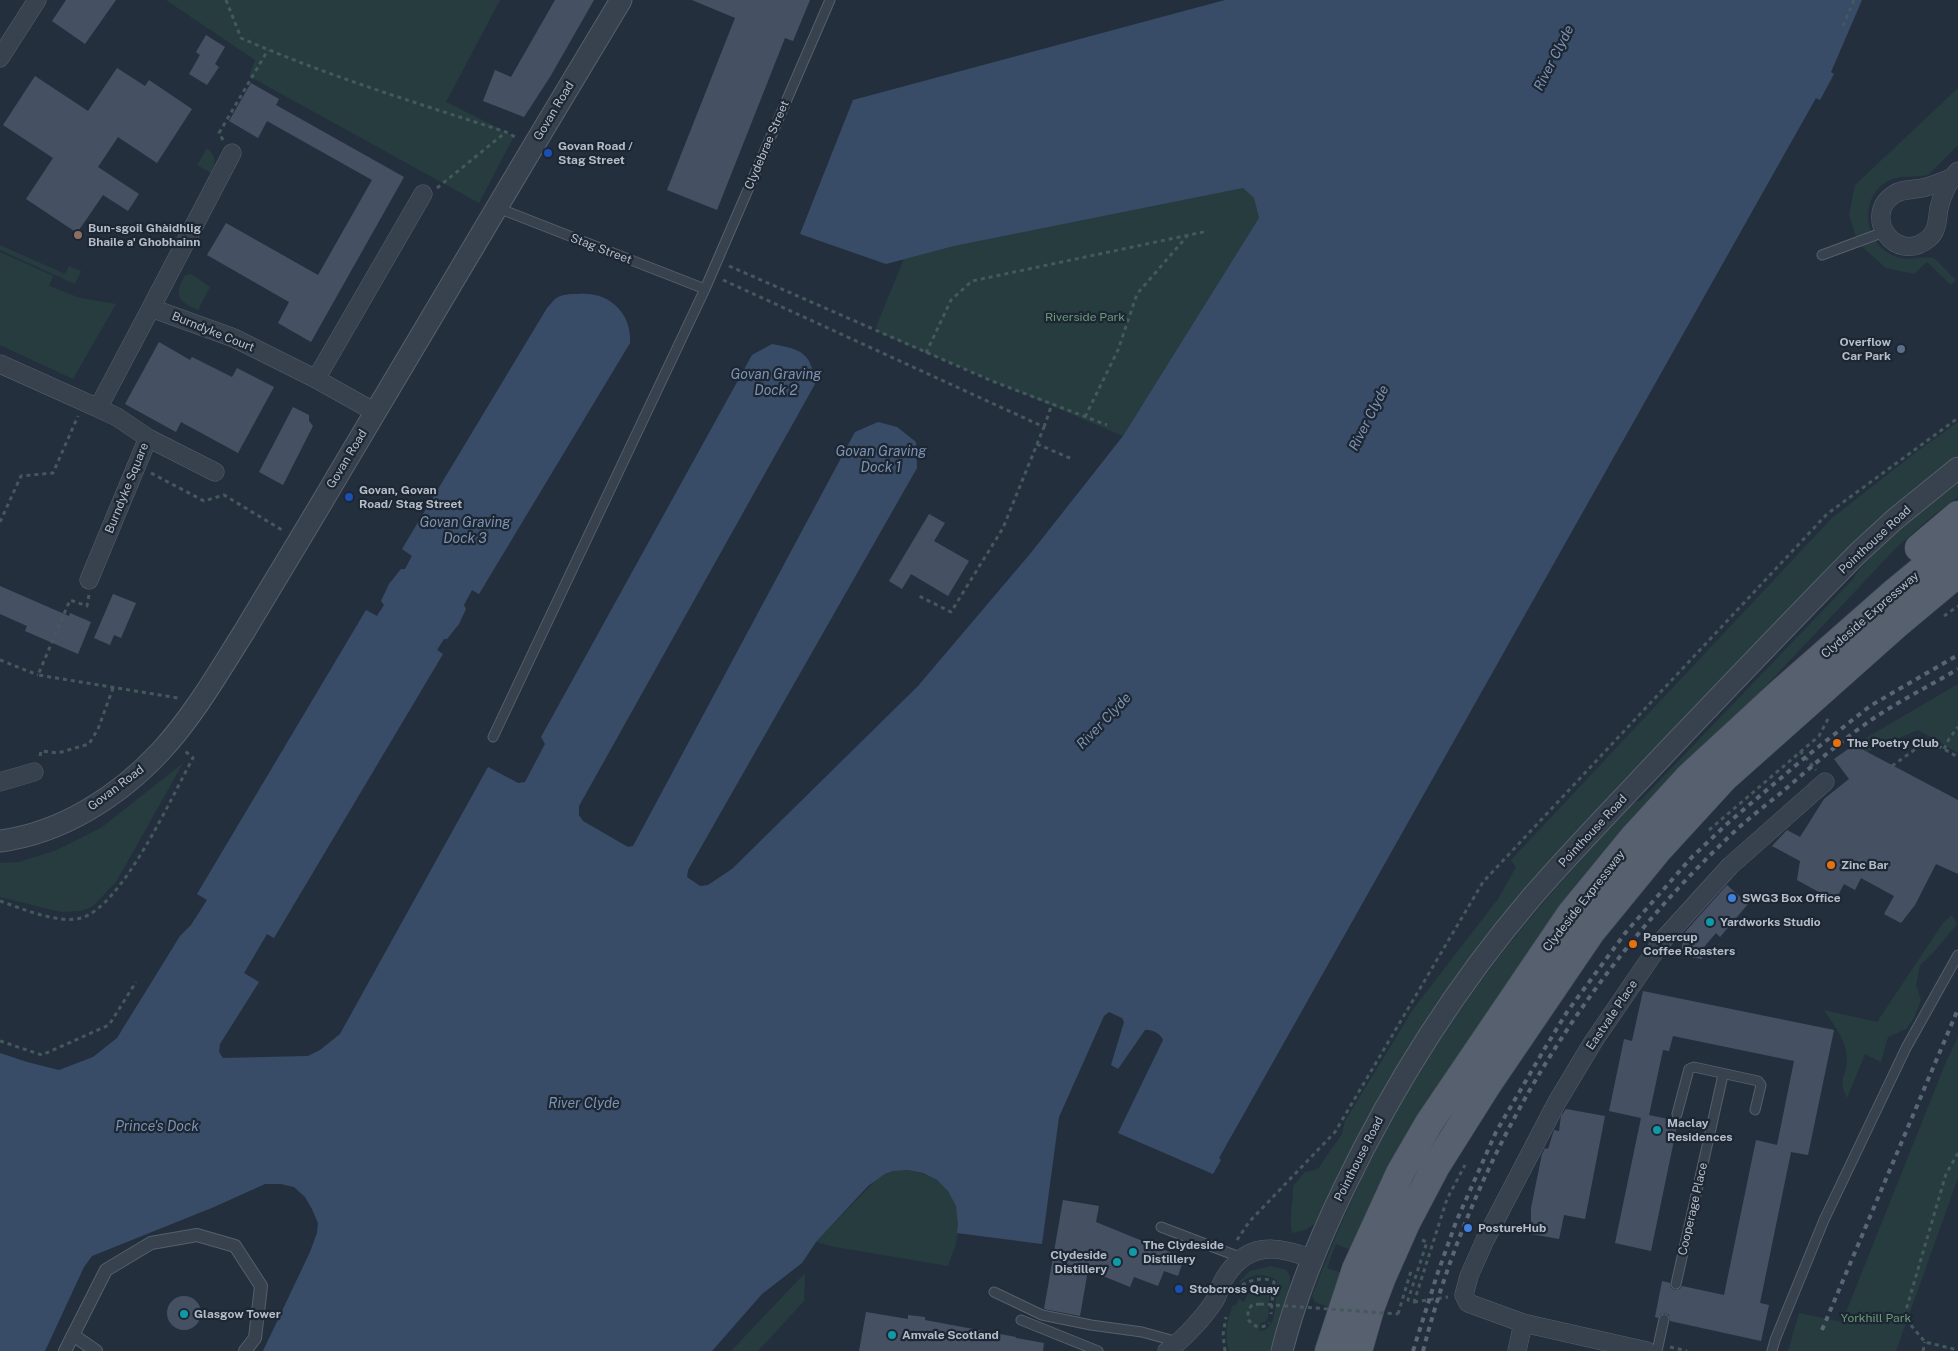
<!DOCTYPE html>
<html>
<head>
<meta charset="utf-8">
<style>
  body { margin:0 }
  canvas { display:block; background:#242f3e }
</style>
</head>
<body>
<canvas width="1958" height="1351"></canvas>
<script>
const g = document.querySelector('canvas').getContext('2d');
g.lineJoin = 'round';
function fillPath(path, color) { g.fillStyle = color; g.fill(path, 'evenodd'); }
function stroke(path, color, width, dash) { g.strokeStyle = color; g.lineWidth = width; g.lineCap = dash ? 'butt' : 'round'; g.setLineDash(dash || []); g.stroke(path); }
function drawText(font, color, halo, rows, align = 'center') {
  g.font = font + ' "Public Sans",sans-serif'; g.lineWidth = 4.5; g.setLineDash([]); g.textBaseline = 'middle'; g.strokeStyle = halo; g.fillStyle = color; for (const [text, x, y, turn = 0] of rows) {
    g.save(); g.translate(x, y); g.rotate((+turn || 0) * Math.PI / 180); g.textAlign = isNaN(turn) ? turn : align; if (halo) g.strokeText(text, 0, 0); g.fillText(text, 0, 0); g.restore();
  }
}
fillPath(new Path2D(`
  M166 0H500L446 102 514 136 479 203 249 76 255 60Z
  M1958 88V145L1928 175C1913 178 1900 174 1886 182 1859 199 1864 242 1892 255 1908 263 1919 255 1934 258L1956 280 1951 285 1927 262 1914 274 1886 268 1858 243 1849 215 1855 185Z
  M207 148C216 156 216 163 211 173L197 165Z
  M1243 188 1254 198 1259 219 1123 436 882 334 876 327 904 259 954 246Z
  M0 245 65 274 69 266 81 271 75 284 0 250Z
  M0 252 53 276 49 286 80 298 116 304 73 379 0 345Z
  M191 274 210 287 198 310C177 301 174 295 185 275Z
  M1958 422V455L1891 509 1430 1016 1406 1053 1362 1129 1316 1223 1305 1230 1292 1233C1289 1217 1293 1202 1293 1186L1305 1172 1318 1169 1342 1134 1345 1121 1414 1008 1498 899 1516 867 1511 860 1832 518 1915 453Z
  M1958 481V497L1930 518 1896 548 1745 708 1461 1053 1411 1126 1376 1191 1351 1250 1336 1244 1327 1268 1342 1273 1328 1307 1315 1302 1312 1296C1333 1242 1355 1188 1382 1137 1447 1012 1537 905 1633 803L1641 800 1852 580C1879 540 1921 511 1958 481Z
  M1958 684V753L1918 730 1867 752 1854 745Z
  M183 763 116 882 92 907 80 911 61 912 0 897V863L19 862 57 850 101 828Z
  M1952 915 1957 924 1933 953 1920 965 1916 985 1921 1000 1914 1018 1906 1029 1888 1037 1881 1062 1865 1054 1847 1098C1837 1076 1846 1080 1847 1060 1848 1042 1833 1024 1824 1010L1877 1022 1943 923Z
  M1958 1037V1178L1896 1351H1788L1799 1313 1842 1322 1946 1062Z
  M908 1170C950 1177 966 1206 955 1247 953 1253 950 1259 948 1266L835 1247 816 1242 878 1178 893 1171Z
  M1271 1266 1286 1270 1290 1276V1285L1270 1351H1229C1224 1335 1227 1320 1233 1305L1235 1306 1239 1299 1244 1302C1249 1290 1256 1281 1270 1285L1268 1318 1266 1321 1260 1323 1259 1331C1279 1332 1275 1294 1277 1280 1263 1273 1253 1273 1241 1283L1239 1282 1250 1271Z
  M805 1273 804 1301 758 1351H731Z`), '#263c3f');
fillPath(new Path2D(`
  M1225 0H1862L1831 72 1834 74 1820 100 1816 98 1219 1158 1221 1160 1213 1174 1118 1133 1163 1040C1161 1034 1151 1029 1145 1030L1118 1069 1111 1065 1124 1022 1122 1018 1109 1012 1104 1016 1059 1117 1042 1244 957 1233 958 1224 956 1206 948 1191 937 1180 923 1173 908 1170 893 1171 885 1174 868 1186 816 1242 802 1263 762 1294 712 1351H263L310 1252 317 1233 318 1223 312 1209 305 1197 294 1187 281 1184H265L214 1207 92 1256 84 1267 45 1351H0V1053L27 1062 59 1070 93 1057 117 1038 180 936 191 925 207 900 197 894 366 610 377 616 384 605 381 601 389 584 401 569H405L412 556 402 549 547 308C550 305 552 302 555 299 562 294 570 294 578 294 608 291 632 312 630 343L479 594 472 590 464 605 466 609 459 624 447 639H444L437 650 443 654 274 938 267 934 244 973 259 982 220 1044 219 1052 223 1058 308 1056 320 1050 340 1034 488 767 518 783 525 782 545 744 541 737 752 355 772 344C801 349 812 353 815 384L579 806V815L583 821 628 847 633 846 855 432 878 422 897 427 916 442 917 468 688 870 687 877 700 886 708 885 732 869 918 686 1030 554 1123 436 1259 218 1254 198 1243 188 954 246 886 264 800 234 853 100Z`), '#394c67');
fillPath(new Path2D(`
  M66 0H116L85 44 52 21Z
  M555 0H594L550 77 524 117 483 101 495 70 511 77Z
  M692 0H810L793 41 785 38 717 210 667 190 735 18Z
  M206 35 225 47 215 64 219 67 207 85 189 74 200 55 196 52Z
  M117 68 145 86 149 80 192 109 157 163 118 137 98 167 139 194 128 211 103 195 77 233 26 199 53 158 3 125 35 76 88 111Z
  M251 83 279 99 276 105 404 177 311 342 278 323 289 302 207 255 226 223 318 275 372 180 267 121 258 138 229 121Z
  M159 342 190 360 192 357 232 377 237 368 274 387 238 453 181 422 176 432 125 404Z
  M293 407 309 415V421L313 426 283 485 259 472Z
  M929 514 945 523 934 541 969 561 948 596 911 574 902 589 889 581Z
  M0 586 69 616 70 613 91 622 78 654 25 631 27 626 0 614Z
  M113 594 136 603 121 638 114 635 110 645 94 638Z
  M1854 745 1958 800V874L1936 864 1915 905 1901 923 1884 914 1894 896 1861 878 1855 890 1844 884 1835 901 1797 880 1800 861 1772 846 1787 830 1800 837 1824 799 1849 779 1834 759Z
  M1727 885 1748 904 1720 937 1716 933 1704 947 1702 959 1680 955 1685 932Z
  M1643 991 1834 1030 1808 1155 1791 1152 1760 1303 1769 1305 1761 1341 1670 1321 1669 1315 1665 1313 1660 1314 1658 1318 1655 1317 1662 1281 1670 1283 1671 1288 1675 1290 1680 1289 1682 1286 1724 1295 1756 1140 1777 1145 1794 1061 1673 1036 1669 1051 1663 1050 1649 1115 1678 1121 1651 1251 1615 1243 1641 1118 1609 1111 1624 1039 1632 1041Z
  M1566 1109 1605 1116 1585 1219 1564 1215 1559 1239 1531 1234V1208L1542 1154 1545 1148 1548 1149 1554 1130 1559 1131 1561 1116Z
  M1063 1200 1099 1206 1096 1222 1184 1258 1178 1276 1164 1271 1158 1286 1134 1277 1130 1287 1088 1270 1080 1316 1044 1309Z
  M167 1313a17 17 0 1 1 34 0a17 17 0 1 1-34 0Z
  M866 1312 908 1319V1315L925 1317V1320L1016 1337V1338L1044 1343 1043 1351H859Z`), '#455162');
const service = new Path2D(`
  M498 208 705 289
  M1822 255 1884 232
  M493 737 705 289 830 0
  M1677 1114 1689 1069 1694 1067 1758 1081 1761 1085 1755 1110
  M1161 1227 1242 1258
  M1676 1284 1723 1075
  M994 1292 1042 1315 1091 1325 1142 1332 1178 1342
  M1021 1320 1098 1351
  M1657 1351 1664 1319
  M1772 1351 1775 1340 1824 1220 1906 1048 1958 955`);
const pedestrian = new Path2D(`
  M73 1335 96 1351
  M65 1351 106 1270 151 1243 197 1235 235 1246 261 1286 255 1338 245 1351`);
const minor = new Path2D(`
  M0 58 37 0
  M1951 178C1941 182 1932 186 1922 188 1912 190 1901 189 1893 195 1862 217 1896 265 1928 239 1938 231 1937 220 1939 208 1942 195 1949 180 1958 171
  M151 308 232 153
  M0 364 98 408 117 417 148 438 89 580
  M316 379 423 194
  M98 408 151 308 234 338 316 379 375 412
  M148 438 215 472
  M0 782 34 772
  M1167 1351C1184 1339 1204 1317 1215 1300 1219 1293 1220 1285 1224 1279 1247 1241 1277 1245 1312 1259
  M1517 1351 1523 1323
  M1647 1351 1523 1323 1468 1303 1464 1295 1469 1276 1485 1240 1557 1102 1593 1042 1662 941 1730 866 1825 782`);
const tertiary = new Path2D(`
  M0 841C62 833 119 796 161 751 194 715 218 673 244 632 275 580 307 528 338 475 431 317 526 158 621 0
  M1282 1351C1296 1294 1319 1240 1344 1188 1394 1084 1457 985 1531 898 1577 845 1626 795 1674 744 1735 680 1796 616 1858 553L1895 519 1958 468`);
const primary = new Path2D(`
  M1919 548 1958 515
  M1329 1351 1356 1269 1400 1173 1429 1123 1570 915 1634 837 1689 777 1779 694 1895 592 1958 540
  M1358 1351 1371 1306 1382 1277 1406 1223 1436 1166 1487 1085 1591 932 1658 850 1724 778 1897 624 1958 573`);
stroke(service, '#565f6c', 11);
stroke(pedestrian, '#565f6c', 14);
stroke(minor, '#565f6c', 19);
stroke(tertiary, '#565f6c', 23);
stroke(primary, '#414a57', 29);
stroke(new Path2D(`
  M226 0 241 38C327 76 417 103 506 132L517 138
  M1843 26 1854 0
  M223 140 219 133 268 50
  M437 188 506 132
  M729 266 992 381 1107 425
  M723 280 1044 427 1003 528 951 612 917 595
  M926 353 951 300 972 281 1208 231
  M1085 417 1118 350 1137 294 1188 235
  M1044 427 1052 404
  M1037 444 1072 459
  M151 473 204 501 224 495 282 530 281 531
  M0 522 21 476 53 473 78 416
  M89 595 87 606 70 600 38 675 178 698
  M1944 616 1958 606
  M0 660 38 675
  M1944 749 1949 739 1958 727
  M1800 751 1816 770
  M40 756 41 751 58 753 89 744 98 729 113 688
  M1892 766 1928 740 1958 757
  M1709 830 1819 736 1829 717
  M0 901C23 909 58 924 81 918 122 907 172 796 193 758L185 751
  M0 1041 42 1055 109 1025 136 982
  M1958 1153 1946 1174 1904 1317 1925 1342 1958 1350
  M1237 1240 1249 1222 1335 1132 1483 882 1827 514 1958 418
  M1422 1240 1427 1242 1408 1300 1414 1302 1447 1199 1465 1165
  M1242 1285C1252 1280 1263 1276 1274 1282L1271 1314
  M1414 1302 1448 1297
  M1260 1304 1252 1305 1248 1310V1319C1253 1327 1262 1330 1269 1323
  M1398 1314 1411 1271
  M1670 1347 1687 1351
  M1225 1351 1223 1335 1226 1317
  M1923 1351 1925 1342`), '#44595c', 3, [4, 4]);
stroke(service, '#38414e', 9);
stroke(pedestrian, '#38414e', 12);
stroke(minor, '#38414e', 18);
stroke(tertiary, '#38414e', 21);
stroke(primary, '#56606e', 28);
stroke(new Path2D(`
  M1822 1330 1958 1009
  M1413 1351 1437 1275 1456 1222 1496 1132 1545 1048 1567 1012 1626 932 1692 857 1728 823 1802 760 1870 706 1958 655
  M1423 1351C1474 1153 1585 972 1734 832 1749 818 1766 805 1782 792 1812 766 1844 738 1877 716 1903 699 1931 685 1958 669`), '#5a6575', 4, [5, 5]);
stroke(new Path2D(`
  M1260 1304 1398 1314`), '#44595c', 3, [4, 4]);
for (const [x, y, r, color] of [
  [548,153,5,"#1a4fb4"],
  [78,235,5,"#8d6e63"],
  [1901,349,5,"#5c6f8a"],
  [349,497,5,"#1a4fb4"],
  [1837,743,5,"#e8710a"],
  [1831,865,5,"#e8710a"],
  [1732,898,5,"#3f7fe0"],
  [1710,922,5,"#0f9aa8"],
  [1633,944,5,"#e8710a"],
  [1657,1130,5,"#0f9aa8"],
  [1468,1228,5,"#3f7fe0"],
  [1133,1252,5,"#0f9aa8"],
  [1117,1262,5,"#0f9aa8"],
  [1179,1289,5,"#1a4fb4"],
  [184,1314,5,"#0f9aa8"],
  [892,1335,5,"#0f9aa8"]
]) { const dot = new Path2D(); dot.arc(x, y, r, 0, 2 * Math.PI); g.fillStyle = color; g.fill(dot); stroke(dot, '#1d2633', 2); }
drawText('12px', '#b4bcc9', '#1d2633', [
  ["Govan Road",554,111,-59],
  ["Clydebrae Street",767,145,-67],
  ["Stag Street",601,249,21],
  ["Burndyke Court",213,332,22],
  ["Govan Road",347,459,-59],
  ["Burndyke Square",127,488,-68],
  ["Pointhouse Road",1875,540,-43],
  ["Clydeside Expressway",1870,615,-41],
  ["Govan Road",116,788,-37],
  ["Pointhouse Road",1593,831,-47],
  ["Clydeside Expressway",1584,901,-52],
  ["Eastvale Place",1612,1015,-56],
  ["Pointhouse Road",1359,1159,-63],
  ["Cooperage Place",1693,1209,-77]
]);
drawText('bold 12px', '#b4bcc9', '#1d2633', [
  ["Govan Road /",558,146],
  ["Stag Street",558,160],
  ["Bun-sgoil Ghàidhlig",88,228],
  ["Bhaile a' Ghobhainn",88,242],
  ["Overflow",1891,342,"right"],
  ["Car Park",1891,356,"right"],
  ["Govan, Govan",359,490],
  ["Road/ Stag Street",359,504],
  ["The Poetry Club",1847,743],
  ["Zinc Bar",1841,865],
  ["SWG3 Box Office",1742,898],
  ["Yardworks Studio",1720,922],
  ["Papercup",1643,937],
  ["Coffee Roasters",1643,951],
  ["Maclay",1667,1123],
  ["Residences",1667,1137],
  ["PostureHub",1478,1228],
  ["The Clydeside",1143,1245],
  ["Distillery",1143,1259],
  ["Clydeside",1107,1255,"right"],
  ["Distillery",1107,1269,"right"],
  ["Stobcross Quay",1189,1289],
  ["Glasgow Tower",194,1314],
  ["Amvale Scotland",902,1335]
], 'left');
drawText('12px', '#6b9a76', '#1d2633', [
  ["Riverside Park",1085,317],
  ["Yorkhill Park",1876,1318]
]);
drawText('italic 14px', '#7c92b1', '#1d2633', [
  ["River Clyde",1554,58,-63],
  ["Govan Graving",776,375],
  ["Dock 2",776,391],
  ["River Clyde",1369,418,-63],
  ["Govan Graving",881,452],
  ["Dock 1",881,468],
  ["Govan Graving",465,523],
  ["Dock 3",465,539],
  ["River Clyde",1104,721,-46],
  ["River Clyde",584,1104],
  ["Prince's Dock",157,1127]
]);
</script>
</body>
</html>
